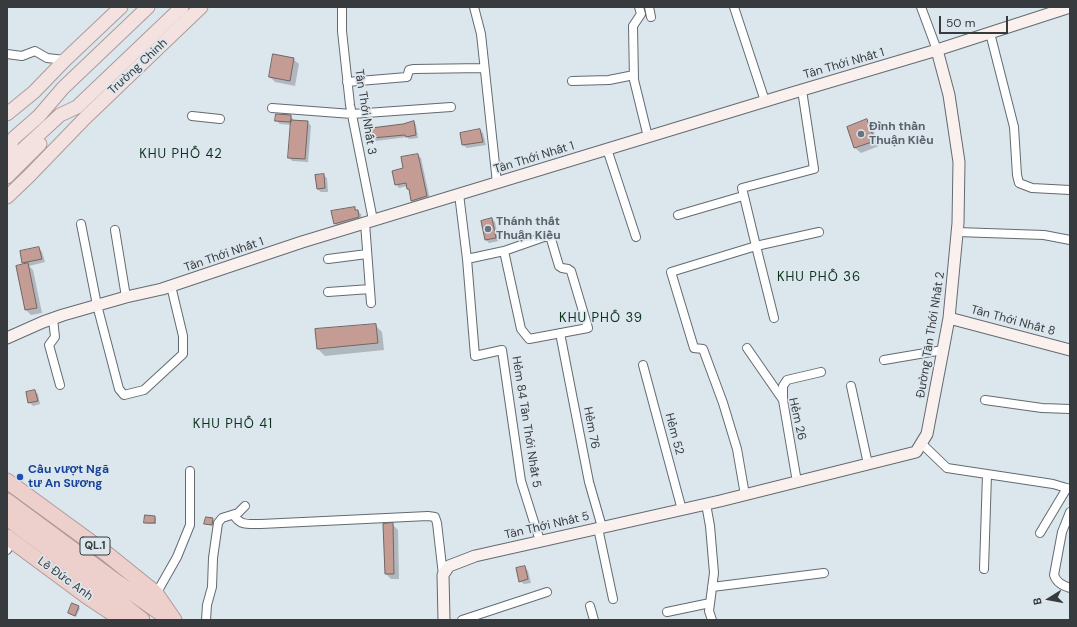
<!DOCTYPE html>
<html>
<head>
<meta charset="utf-8">
<style>
  body { margin:0 }
  #map { position:relative; width:1077px; height:627px; overflow:hidden; background:#dce6ed; font-family:"DM Sans",sans-serif }
  canvas { display:block }
  .frame { position:absolute; inset:0; border:8px solid #373b3e; pointer-events:none }
  .north { position:absolute; left:1029px; top:579px; width:40px; height:40px; -webkit-text-stroke:3px #dce6ed; paint-order:stroke; rotate:259deg; font-size:11px; font-weight:700; line-height:16px; text-align:center; color:#373b3e }
  .north::after { content:''; display:block; margin:auto; width:14px; height:18px; background:#373b3e; clip-path:polygon(50% 0,100% 100%,50% 72%,0 100%) }
  .scale { position:absolute; left:939px; top:16px; width:69px; height:18px; box-sizing:border-box; border:2px solid #373b3e; border-top:0; padding-left:5px; font-size:12px; line-height:14px; white-space:nowrap; color:#373b3e; -webkit-text-stroke:3px #dce6ed; paint-order:stroke }
</style>
</head>
<body>
<div id="map">
<canvas width="1077" height="627"></canvas>
<div class="frame"></div>
<div class="north">B</div>
<div class="scale">50 m</div>
</div>
<script>
const g = document.querySelector('canvas').getContext('2d');
g.lineJoin = 'round';
function fillPath(path, color) { g.fillStyle = color; g.fill(path, 'evenodd'); }
function stroke(path, color, width, dash) { g.strokeStyle = color; g.lineWidth = width; g.lineCap = dash ? 'butt' : 'round'; g.setLineDash(dash || []); g.stroke(path); }
function drawText(font, color, halo, rows, align = 'center') {
  g.font = font + ' "DM Sans",sans-serif'; g.lineWidth = 3.5; g.setLineDash([]); g.textBaseline = 'middle'; g.strokeStyle = halo; g.fillStyle = color; for (const [text, x, y, turn = 0] of rows) {
    g.save(); g.translate(x, y); g.rotate((+turn || 0) * Math.PI / 180); g.textAlign = isNaN(turn) ? turn : align; if (halo) g.strokeText(text, 0, 0); g.fillText(text, 0, 0); g.restore();
  }
}
fillPath(new Path2D(`
  M293 59 299 64 295 86 275 82 270 77Z
  M291 116 294 121 308 122 311 126 308 162 292 161 289 157 292 125 280 124 277 121Z
  M867 120 872 126 879 146 861 153 855 148 848 127Z
  M414 122 416 125 418 138 409 139 407 137 376 141 373 138 372 128 403 125Z
  M480 130 483 133 486 145 467 148 463 145 461 133Z
  M418 155 421 158 430 200 415 203 412 200 411 191 407 186 399 188 396 184Z
  M323 175 327 178 328 192H321L317 189Z
  M354 208 361 214 362 220 338 227 335 223Z
  M492 219 495 222 499 241 489 243 486 240Z
  M39 248 42 252 45 262 29 266 33 270 42 313 31 315 26 310 25 265 23 263Z
  M375 325 382 332 384 350 325 356 318 349Z
  M35 391 38 394 40 404 33 406 29 402Z
  M155 517 156 518V524H147L145 522Z
  M206 518 214 520 213 526 206 524Z
  M392 524 398 530 399 579H391L386 574Z
  M525 567 528 571 531 583 524 584 520 581Z
  M78 607 80 608 76 617 69 613Z`), '#0003');
const building = new Path2D(`
  M273 54 294 58 290 81 269 77Z
  M276 114 291 115V122L275 121Z
  M867 119 875 141 854 148 847 127Z
  M291 120 308 121 305 159 288 158Z
  M414 121 416 135 406 137 405 135 372 138 371 128 403 124Z
  M480 129 483 142 462 145 460 133Z
  M418 154 427 196 411 201 409 189H407L406 183 395 185 392 171 403 168 401 157Z
  M324 174 325 188 317 189 315 175Z
  M355 207V210H358L359 217 334 224 331 211Z
  M492 218 496 238 485 240 481 221Z
  M39 247 42 259 22 263 20 251Z
  M28 263 37 308 25 310 16 266Z
  M376 324 378 343 317 349 315 329Z
  M35 390 38 401 28 403 26 392Z
  M145 515 155 516V523H144Z
  M206 517 213 518 212 525 204 524Z
  M393 523 394 574H385L383 524Z
  M525 566 528 579 519 582 516 568Z
  M72 603 79 606 75 616 68 613Z`);
fillPath(building, '#c59c94');
stroke(building, '#706664', 1);
const street = new Path2D(`
  M342 7V31L350 105 373 220
  M474 7 481 34 497 183
  M639 7 641 14 633 26 634 80 648 137
  M649 7 651 17
  M734 7 765 101
  M921 7 937 50
  M990 33 1014 127 1017 175 1019 183 1032 188 1070 190
  M7 54 22 56 35 51 47 58 65 60
  M572 81 609 80 634 75
  M347 82 407 77 409 70 414 69 484 68
  M802 90 814 169 742 188 756 246 819 232
  M272 108 352 114 451 107
  M192 116 220 119
  M607 149 636 237
  M459 194 467 259 475 356 502 350 521 481 540 541
  M678 215 743 196
  M365 223 371 303
  M81 224 97 305 119 389 124 395 144 390 183 354V336L171 286
  M115 230 126 297
  M957 232 1044 235 1070 240
  M328 259 367 254
  M467 259 504 251 544 237H549L551 239 559 266 562 268 568 269 571 271 588 328 529 339 521 329 504 251
  M328 292 370 289
  M53 319 55 337 49 345 60 385
  M560 333 589 482 602 527
  M747 348 783 400 797 482
  M884 360 943 350
  M643 365 682 510
  M851 386 868 464
  M783 400V386L787 380 821 372
  M985 400 1042 408 1070 409
  M921 443 947 468 1053 484 1070 489
  M745 495 737 449 723 403 703 349 694 348 671 272 756 246 774 318
  M706 504 710 526 714 573 709 611 712 620
  M1070 512 1062 532 1054 575C1057 583 1062 585 1070 588
  M234 515C240 526 249 524 261 524L428 516 435 517 437 523 443 575
  M598 528 613 599
  M1040 533 1067 488
  M7 550 12 540
  M984 569 987 474
  M712 587 824 573
  M156 594 177 557 190 525V471
  M590 606 594 620
  M667 612 710 603
  M206 620 207 605 212 587 213 558 218 523 222 518 238 513 245 506
  M462 620 547 592`);
const secondary = new Path2D(`
  M949 318 1070 350
  M7 338 43 322 63 315 126 297 162 289 302 242 792 93 937 50 1070 7
  M444 620 443 575 449 566 475 556 720 501 916 452 927 434 943 350 949 318 958 223 959 162 949 95 937 50`);
const primary = new Path2D(`
  M7 114 34 92 65 60 121 7
  M7 148 14 138 39 116 63 88 148 7
  M7 160 23 149 60 115 77 107 182 7
  M7 177 40 144
  M7 197 29 176 86 117 201 7`);
const highway = new Path2D(`
  M7 481 107 554 148 587 156 594 174 620
  M7 501 118 583 168 618
  M7 518 109 594 142 620
  M7 537 88 597 123 620`);
stroke(street, '#636b71', 10);
stroke(secondary, '#636b71', 13);
stroke(primary, '#ad9b9a', 15);
stroke(highway, '#ad9b9a', 17);
stroke(street, '#fff', 8);
stroke(secondary, '#faf1ef', 11);
stroke(primary, '#f4e2e0', 13);
stroke(highway, '#edcfcb', 15);
for (const [x, y, r, color] of [
  [861,134,4,"#6b7280"],
  [488,229,4,"#6b7280"],
  [20,477,4,"#1a4fb4"]
]) { const dot = new Path2D(); dot.arc(x, y, r, 0, 2 * Math.PI); g.fillStyle = color; g.fill(dot); stroke(dot, '#dce6ed', 1.5); }
for (const [x, y, w] of [
  [95,546,30]
]) { const box = new Path2D(); box.roundRect(x - w / 2, y - 9, w, 18, 3); g.fillStyle = '#dce6ed'; g.fill(box); stroke(box, '#373b3e', 1); }
drawText('bold 11px', '#373b3e', null, [
  ["QL.1",95,546]
]);
drawText('12px', '#373b3e', '#dce6ed', [
  ["Tân Thới Nhất 1",844,64,-16],
  ["Trường Chinh",138,67,-43],
  ["Tân Thới Nhất 3",365,112,81],
  ["Tân Thới Nhất 1",534,158,-17],
  ["Tân Thới Nhất 1",224,255,-19],
  ["Tân Thới Nhất 8",1013,321,15],
  ["Đường Tân Thới Nhất 2",931,335,-81],
  ["Hẻm 26",797,419,77],
  ["Hẻm 84 Tân Thới Nhất 5",526,422,81],
  ["Hẻm 76",591,428,79],
  ["Hẻm 52",674,434,75],
  ["Tân Thới Nhất 5",547,526,-13],
  ["Lê Đức Anh",65,579,36]
]);
drawText('bold 12px', '#5b616d', '#dce6ed', [
  ["Đình thần",869,127],
  ["Thuận Kiều",869,141],
  ["Thánh thất",496,222],
  ["Thuận Kiều",496,236]
], 'left');
drawText('bold 12px', '#164399', '#dce6ed', [
  ["Cầu vượt Ngã",28,470],
  ["tư An Sương",28,484]
], 'left');
g.letterSpacing = '1px';
drawText('13px', '#0b331d', '#dce6ed', [
  ["KHU PHỐ 42",181,155],
  ["KHU PHỐ 36",819,278],
  ["KHU PHỐ 39",601,319],
  ["KHU PHỐ 41",233,425]
]);
g.letterSpacing = '0px';
</script>
</body>
</html>
